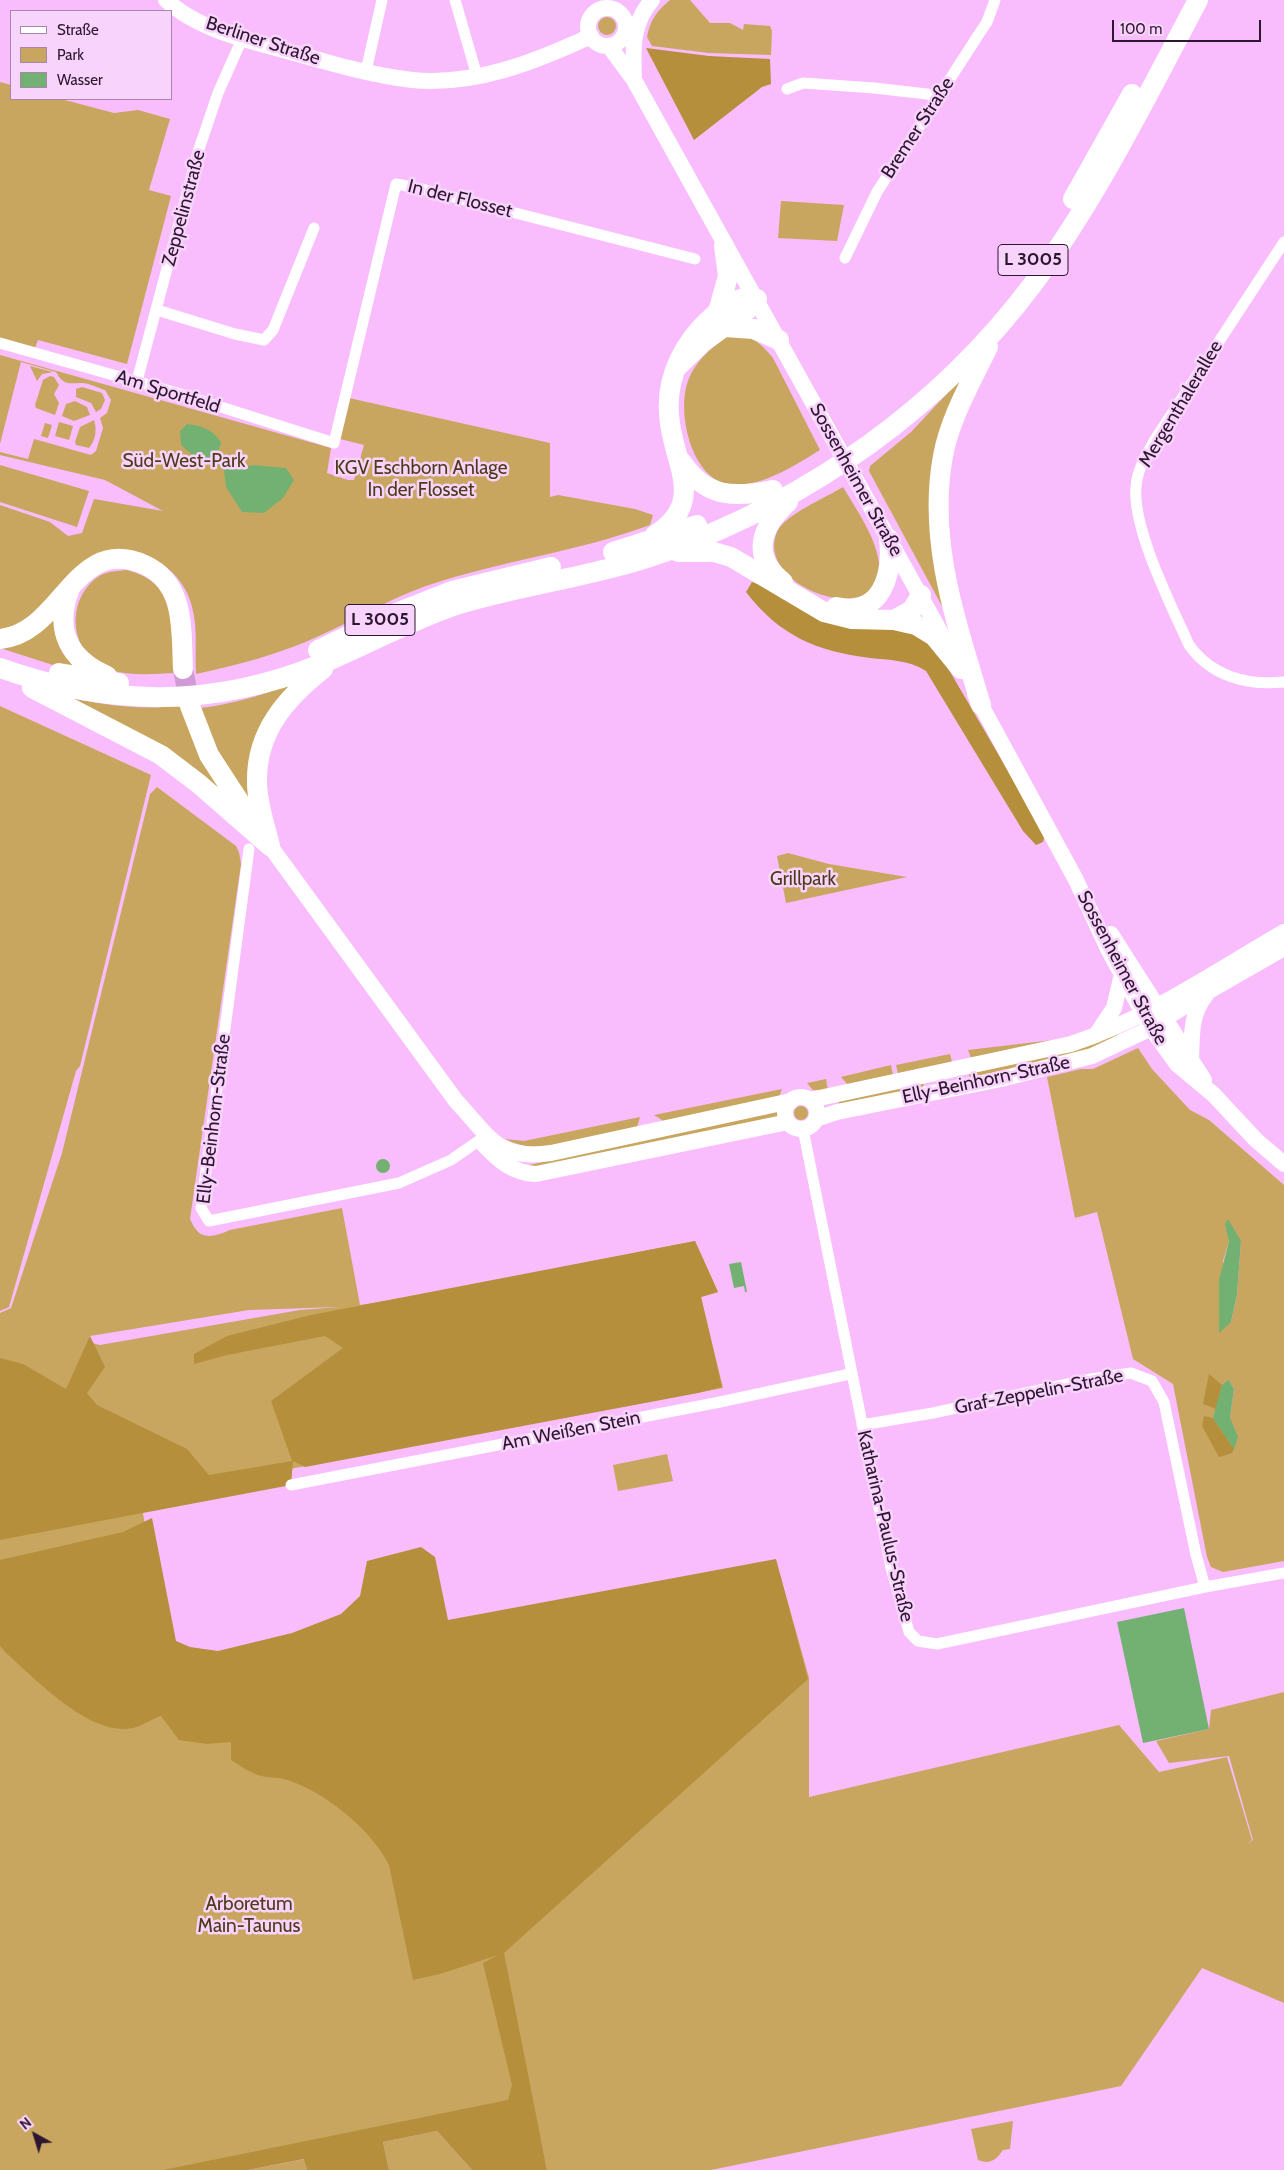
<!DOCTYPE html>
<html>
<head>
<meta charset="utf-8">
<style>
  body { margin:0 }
  #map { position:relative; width:1284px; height:2170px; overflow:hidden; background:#f9bcfd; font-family:Cabin,sans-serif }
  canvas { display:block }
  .legend { position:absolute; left:10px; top:10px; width:162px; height:90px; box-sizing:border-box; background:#f8d3fb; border:1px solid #a787a9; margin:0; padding:6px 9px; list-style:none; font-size:15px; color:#2d162f }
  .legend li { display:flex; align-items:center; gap:10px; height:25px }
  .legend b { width:25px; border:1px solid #a787a9 }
  .north { position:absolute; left:10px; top:2110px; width:50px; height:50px; -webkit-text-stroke:4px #f8d3fb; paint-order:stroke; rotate:321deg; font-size:14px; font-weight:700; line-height:20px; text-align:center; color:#2d162f }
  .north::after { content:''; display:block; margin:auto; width:18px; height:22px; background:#2d162f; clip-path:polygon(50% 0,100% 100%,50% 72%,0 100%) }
  .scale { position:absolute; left:1112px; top:20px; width:149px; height:22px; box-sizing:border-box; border:2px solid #2d162f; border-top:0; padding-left:6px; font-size:15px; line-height:18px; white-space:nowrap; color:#2d162f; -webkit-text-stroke:4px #f8d3fb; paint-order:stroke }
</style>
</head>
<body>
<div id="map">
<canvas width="1284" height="2170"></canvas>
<ul class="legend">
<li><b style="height:6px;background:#fff"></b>Straße</li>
<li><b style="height:14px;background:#c8a660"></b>Park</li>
<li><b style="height:14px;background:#73b173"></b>Wasser</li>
</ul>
<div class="north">N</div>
<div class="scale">100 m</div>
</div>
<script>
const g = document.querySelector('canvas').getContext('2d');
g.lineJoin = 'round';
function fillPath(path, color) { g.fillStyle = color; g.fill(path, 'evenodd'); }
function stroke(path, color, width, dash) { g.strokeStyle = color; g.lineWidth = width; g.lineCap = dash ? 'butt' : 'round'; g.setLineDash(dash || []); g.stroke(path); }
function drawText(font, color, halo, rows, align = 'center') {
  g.font = font + ' Cabin,sans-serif'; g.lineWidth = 5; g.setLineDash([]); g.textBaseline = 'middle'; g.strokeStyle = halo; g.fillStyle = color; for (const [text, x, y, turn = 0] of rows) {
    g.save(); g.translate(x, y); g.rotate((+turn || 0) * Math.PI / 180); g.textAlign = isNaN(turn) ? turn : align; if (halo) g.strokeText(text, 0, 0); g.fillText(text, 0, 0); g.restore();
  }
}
fillPath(new Path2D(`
  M670 0H690L710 23H730L743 30 744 24 770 26 772 31 771 55 709 53 652 46 647 37C650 20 657 11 670 0Z
  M598 26a9 9 0 1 1 18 0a9 9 0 1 1-18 0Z
  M0 82 11 85V99H61L114 113 138 110 170 119 149 190 171 196 127 364 38 340 35 348 0 338Z
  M781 201 844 205 837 241 778 238Z
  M728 335C752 336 757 339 773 358L820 450C796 465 764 485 736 485 693 486 677 416 687 384 694 362 710 349 728 335Z
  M0 355 331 448 327 473 348 480H354L364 445 340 439 349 398 550 443V497L558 495 635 509 653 515 650 525C578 552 499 561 426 586 389 599 355 620 319 636 280 654 238 665 196 674 195 655 197 634 194 616 188 575 156 552 116 551L36 618 0 633V505L50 522 68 536 82 533 94 499 163 511 105 480 0 455V452L28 459 34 439 91 455 96 451 103 428 100 418 107 413 111 400 105 390C98 388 89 383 82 383 68 383 64 386 56 372L21 362 0 444Z
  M30 366 53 372 42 374 37 381Z
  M971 368 950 412 943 608 869 471 870 466 911 432Z
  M50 376 54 377 59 385 54 394 59 403 55 415 36 408 35 405 43 380Z
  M82 387 102 393 105 400 101 409 96 412 91 403 76 397V389Z
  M75 401 87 407 90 415 74 421 62 416 66 404Z
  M94 420C97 429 96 440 89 448L76 445 75 442 80 427Z
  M59 422 73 426 69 440 55 436Z
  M45 423 52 425 48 438 41 436Z
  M0 465 89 491 77 527 0 502Z
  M843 487C856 509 876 537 879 563 887 632 753 589 777 532 784 515 827 497 843 487Z
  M127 570C180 584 173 628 175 673 154 674 130 676 110 670 68 656 64 597 101 575 109 571 117 571 127 570Z
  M62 605 87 671 56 666 0 648Z
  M308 676 274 705 259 820 219 757 200 708C236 704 275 692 308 676Z
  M58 695C102 705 134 710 180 706L202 758 230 803Z
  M0 706 151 775 80 1066 76 1071 9 1307 0 1311Z
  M157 787 236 846 239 852 241 864 190 1219C199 1241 211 1238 230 1230L342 1208 360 1305 416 1296 695 1241 718 1292 701 1297 723 1388 140 1497 174 1684 780 1574 809 1678V1797L1119 1725 1159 1772 1227 1757 1252 1840 1246 1845 1253 1840 1229 1756 1169 1763 1156 1741 1209 1729 1211 1710 1284 1692V2003L1202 1968 1121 2086 711 2170H547L532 2099 205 2170H0V1313L11 1308 62 1153 150 794ZM339 1307 300 1310 100 1345 88 1342 90 1336 249 1310Z
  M788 853 829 864 907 877 786 903 777 856Z
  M1117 1034 1119 1039 1088 1052 970 1081 969 1073Z
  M1053 1040 971 1058 968 1050Z
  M1138 1048 1152 1069 1190 1110 1209 1120 1284 1185V1561L1223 1572 1211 1567 1207 1557 1173 1384 1133 1359 1097 1212 1075 1218 1047 1077 1081 1069H1093ZM1229 1241H1241L1237 1295 1231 1322 1223 1261ZM1229 1380 1234 1389 1230 1418Z
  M950 1054 952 1062 898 1074 896 1065Z
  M891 1065 893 1075 848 1085 841 1077Z
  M826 1079 828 1090H813L807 1083Z
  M919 1083 924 1084 919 1093 840 1109 838 1099Z
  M782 1089 779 1097 665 1122 654 1115Z
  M794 1113a7 7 0 1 1 14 0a7 7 0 1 1-14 0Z
  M779 1110 781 1120 536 1170 525 1166Z
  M640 1117 637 1127 548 1146C532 1148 519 1146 505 1139L524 1141Z
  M667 1454 673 1481 618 1491 613 1465Z
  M1013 2121 1010 2149 1003 2150C996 2160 990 2165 978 2160L971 2129Z
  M437 2131 472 2170H389L383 2142Z
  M305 2159 307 2170H248Z`), '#c8a660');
fillPath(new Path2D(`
  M646 48 709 56 770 59 771 84 762 87 694 140Z
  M752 582 886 627 924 636 942 658 1045 834 1043 842 1036 845 1023 831 926 671C909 660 889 660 870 658 816 651 780 636 746 592Z
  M695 1241 718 1292 701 1297 722 1387 698 1393 305 1467 293 1461 291 1485 0 1540V1358L23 1364 66 1389 90 1336 105 1367 87 1393 97 1405 187 1449 209 1475 292 1461 271 1401 343 1348 325 1336 227 1355 194 1364V1354L227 1336 311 1315Z
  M1209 1374 1222 1385 1216 1409 1203 1404Z
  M1204 1416 1213 1418 1234 1449 1232 1453 1219 1457 1202 1426Z
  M152 1518 176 1641 190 1647 218 1651 292 1633 341 1614 360 1596 367 1561 421 1547 435 1557 448 1620 776 1559 808 1679 504 1953 547 2170H472L437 2131 383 2142 389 2170H307L304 2159 248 2170H163L508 2100 512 2085 483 1963 498 1955 440 1974 413 1980 389 1865C372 1830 322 1789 284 1779 277 1777 269 1778 261 1776 251 1773 240 1766 231 1760V1742L207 1744 179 1740 161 1716C152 1719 142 1726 133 1728 90 1737 37 1680 7 1654L0 1646V1560L123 1532Z`), '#b58f3c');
fillPath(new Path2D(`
  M187 424C203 426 212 429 221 442L218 454 230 469 254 465 286 468 294 480 283 498 264 513 242 512 226 487 224 470 210 458 197 459 181 445 180 431Z
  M376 1166a7 7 0 1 1 14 0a7 7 0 1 1-14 0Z
  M1228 1219 1241 1241 1237 1295 1231 1322 1219 1333V1280L1229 1241 1225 1224Z
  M741 1262 747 1292H745L744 1286 734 1288 729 1264Z
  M1229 1380 1234 1389 1230 1418 1238 1437 1234 1449 1213 1418 1222 1385Z
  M1184 1608 1209 1729 1143 1743 1117 1622Z`), '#73b173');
stroke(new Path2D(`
  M183 669 190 706`), '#d09bd4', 20, [20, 10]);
stroke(new Path2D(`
  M455 0 477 76
  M366 71 382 0
  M787 89 803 83 874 88 927 94 938 98
  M1284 242 1154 441C1146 456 1137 470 1136 487 1132 528 1172 607 1189 645 1211 676 1247 686 1284 682
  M845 258 877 192 979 34 987 22 995 0
  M157 310 235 334 264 340 273 330 314 228
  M0 343 177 393 334 443 396 184 418 188 695 259
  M137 381 198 152 218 93 242 39
  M249 849 201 1208 209 1221 399 1183 451 1160 487 1135
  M803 1129 891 1568 909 1632 918 1641 937 1644 1205 1587 1284 1573
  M862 1425 933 1413 1091 1379 1131 1373 1152 1381 1164 1402 1196 1555 1205 1587
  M291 1485 720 1402 850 1374`), '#fff', 11);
stroke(new Path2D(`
  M166 0C195 27 238 38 276 48 320 60 367 75 412 80 475 86 535 62 591 36
  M588 27a19 19 0 1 1 38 0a19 19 0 1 1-38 0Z
  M609 46 634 80 948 646
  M634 80C633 50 631 24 652 0
  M975 694 1076 880 1108 949 1151 1028 1177 1064 1214 1095 1256 1140 1284 1164
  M270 846 456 1101C489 1136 498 1161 551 1153L791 1101
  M1111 934 1204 1080
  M1096 1035 1114 1008 1122 974
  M1191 1061C1192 1037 1190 1014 1206 995
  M785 1113a16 16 0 1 1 32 0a16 16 0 1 1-32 0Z
  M810 1100 1071 1044C1147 1019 1215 972 1284 932
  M816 1119 837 1112 1001 1079 1092 1056 1145 1031 1209 991 1284 948
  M484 1145C499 1161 513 1173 536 1174L788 1122`), '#fff', 16);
stroke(new Path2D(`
  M1073 199 1132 94
  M718 312 728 276 724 246
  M725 327 754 329 779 340
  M681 461C706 498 733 498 773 490
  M655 535C709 501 671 461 669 414 666 377 684 341 713 316 726 305 739 295 757 299L747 310 702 343 677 367
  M613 552 697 525
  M678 552H714L731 557 824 612 852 619 894 620 916 625 934 636 961 669
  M783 582C750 556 761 527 788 502
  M69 591C54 631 70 660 107 676
  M836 607C882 618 893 574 889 539
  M894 620 912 610 921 595
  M0 639C63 633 74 533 145 565 186 584 181 631 183 669
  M318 650 396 613 452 591 551 567
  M0 668C109 707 213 708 321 664 366 645 409 621 456 605 525 584 599 576 667 551 812 498 940 408 1033 284 1098 196 1147 96 1198 0
  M59 673 119 683
  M32 688 161 755 199 784 270 846
  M981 705C957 624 927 542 943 456 950 418 971 382 988 347
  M190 706 209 755 250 818
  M270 846C265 825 257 803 257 782 256 732 286 698 323 669`), '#fff', 20);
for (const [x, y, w] of [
  [1033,260,70],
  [380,620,70]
]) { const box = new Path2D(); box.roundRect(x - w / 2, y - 15.5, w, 31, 4); g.fillStyle = '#f8d3fb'; g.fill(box); stroke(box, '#2d162f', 1); }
drawText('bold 18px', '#2d162f', null, [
  ["L 3005",1033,260],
  ["L 3005",380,620]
]);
drawText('19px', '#2d162f', '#f8d3fb', [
  ["Berliner Straße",263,41,18],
  ["Bremer Straße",918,128,-57],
  ["In der Flosset",460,199,14],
  ["Zeppelinstraße",184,208,-75],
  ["Am Sportfeld",168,392,17],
  ["Mergenthalerallee",1181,404,-59],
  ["Sossenheimer Straße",856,480,61],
  ["Sossenheimer Straße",1122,968,62],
  ["Elly-Beinhorn-Straße",986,1080,-12],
  ["Elly-Beinhorn-Straße",214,1119,-83],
  ["Graf-Zeppelin-Straße",1039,1392,-11],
  ["Am Weißen Stein",571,1431,-11],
  ["Katharina-Paulus-Straße",885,1526,77]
]);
drawText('19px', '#4c3b18', '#f8d3fb', [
  ["Süd-West-Park",184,461],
  ["KGV Eschborn Anlage",421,468],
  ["In der Flosset",421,490],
  ["Grillpark",803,879],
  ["Arboretum",249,1904],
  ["Main-Taunus",249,1926]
]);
</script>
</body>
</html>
